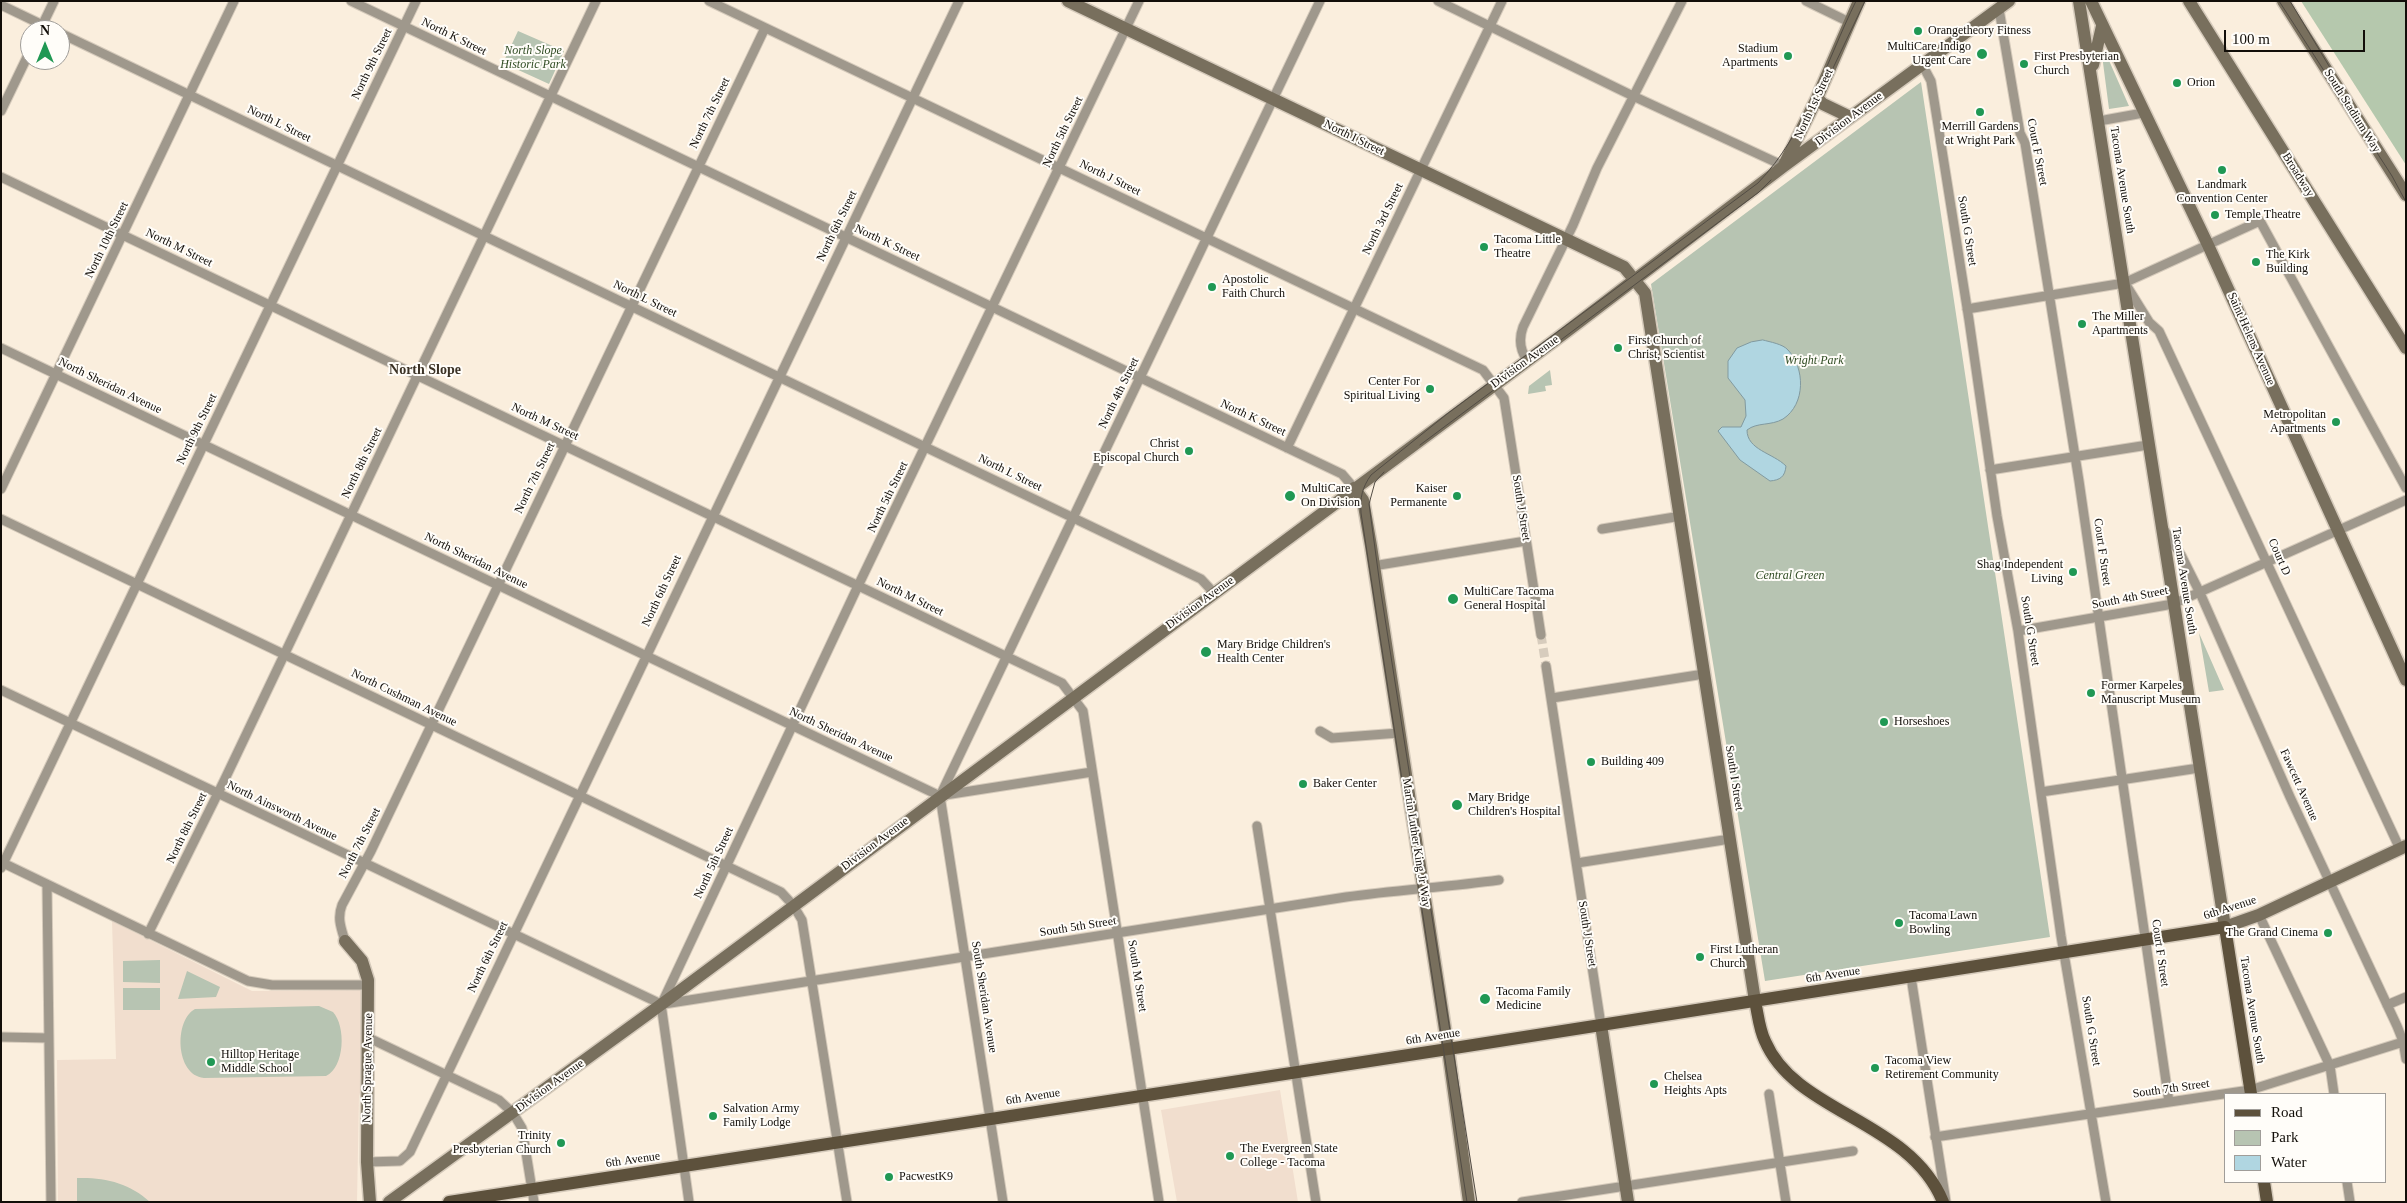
<!DOCTYPE html>
<html>
<head>
<meta charset="utf-8">
<style>
  body { margin:0 }
  #map { position:relative; width:2407px; height:1203px; overflow:hidden; background:#faeedd; font-family:Georgia,serif }
  canvas { display:block }
  .frame { position:absolute; inset:0; border:2px solid #120e09; pointer-events:none }
  .legend { position:absolute; left:2224px; top:1093px; width:162px; height:90px; box-sizing:border-box; background:#fffdf9; border:1px solid #a09d99; margin:0; padding:6px 9px; list-style:none; font-size:15px; color:#120e09 }
  .legend li { display:flex; align-items:center; gap:10px; height:25px }
  .legend b { width:25px; border:1px solid #a09d99 }
  .north { position:absolute; left:20px; top:20px; width:50px; height:50px; box-sizing:border-box; background:#fffdf9; border:1px solid #a09d99; border-radius:50%; rotate:0deg; font-size:14px; font-weight:700; line-height:20px; text-align:center; color:#120e09 }
  .north::after { content:''; display:block; margin:auto; width:18px; height:22px; background:#209854; clip-path:polygon(50% 0,100% 100%,50% 72%,0 100%) }
  .scale { position:absolute; left:2224px; top:30px; width:141px; height:22px; box-sizing:border-box; border:2px solid #120e09; border-top:0; padding-left:6px; font-size:15px; line-height:18px; white-space:nowrap; color:#120e09; -webkit-text-stroke:4px #fffdf9; paint-order:stroke }
</style>
</head>
<body>
<div id="map">
<canvas width="2407" height="1203"></canvas>
<div class="frame"></div>
<ul class="legend">
<li><b style="height:6px;background:#5d513c"></b>Road</li>
<li><b style="height:14px;background:#b7c4b2"></b>Park</li>
<li><b style="height:14px;background:#b0d6e1"></b>Water</li>
</ul>
<div class="north">N</div>
<div class="scale">100 m</div>
</div>
<script>
const g = document.querySelector('canvas').getContext('2d');
g.lineJoin = 'round';
function fillPath(path, color) { g.fillStyle = color; g.fill(path, 'evenodd'); }
function stroke(path, color, width, dash) { g.strokeStyle = color; g.lineWidth = width; g.lineCap = dash ? 'butt' : 'round'; g.setLineDash(dash || []); g.stroke(path); }
function drawText(font, color, halo, rows, align = 'center') {
  g.font = font + ' Georgia,serif'; g.lineWidth = 4; g.setLineDash([]); g.textBaseline = 'middle'; g.strokeStyle = halo; g.fillStyle = color; for (const [text, x, y, turn = 0] of rows) {
    g.save(); g.translate(x, y); g.rotate((+turn || 0) * Math.PI / 180); g.textAlign = isNaN(turn) ? turn : align; if (halo) g.strokeText(text, 0, 0); g.fillText(text, 0, 0); g.restore();
  }
}
fillPath(new Path2D(`
  M112 921 252 991 360 990 363 993 365 1077 359 1096 357 1202H58L57 1060 116 1059Z
  M1280 1090 1298 1202H1177L1161 1110Z`), '#f1dece');
fillPath(new Path2D(`
  M518 31 564 51 549 84 503 63Z
  M2102 55 2107 56 2129 106 2109 109Z
  M1921 82 2050 937 1765 981 1651 284Z
  M1550 370 1552 385 1545 386 1546 391 1528 394 1529 386Z
  M2199 633 2224 690 2209 692Z
  M160 960V983L123 982V961Z
  M187 971 220 987 216 997 178 999Z
  M123 988H160V1010H123Z
  M319 1006 333 1012C346 1026 345 1067 326 1076L204 1078C175 1075 174 1020 195 1009Z
  M77 1178C104 1177 130 1183 150 1202H77Z`), '#b7c4b2');
fillPath(new Path2D(`
  M2301 1H2406V165Z`), '#b5c8ad');
const water = new Path2D(`
  M1763 340C1770 342 1783 344 1788 350 1805 368 1806 404 1783 419 1771 426 1757 422 1747 430 1747 450 1773 453 1786 466 1785 477 1780 480 1770 481L1740 460 1718 431 1722 427H1741L1746 416 1745 400 1728 378V361L1737 348 1751 342Z`);
fillPath(water, '#b0d6e1');
stroke(water, '#819aa0', 1);
stroke(new Path2D(`
  M1541 635 1546 666`), '#d7ccbd', 9, [9, 4.5]);
const street = new Path2D(`
  M351 1 1342 474 1354 488
  M709 1 1483 370 1504 398 1541 635
  M1438 1 1633 96 1784 166
  M1806 1 1849 22
  M1 5 53 30
  M1999 9 2020 133 2025 143 2079 481 2169 1102
  M40 30 54 1
  M60 33 1201 579 1214 593
  M1923 66 1931 81 1969 320 1997 516 2018 631 2061 936 2106 1202
  M1 111 30 51
  M2099 121 2143 113
  M1 177 1062 683 1083 711 1159 1202
  M2126 285 2149 322 2159 331 2400 849
  M1967 309 2124 283 2260 221 2406 488
  M1 348 940 796
  M1527 360C1520 350 1519 338 1523 327L1573 225 1597 168 1682 1
  M1287 448 1502 1
  M1990 470 2148 445
  M1 489 234 1
  M1 519 781 892 793 905 802 920 847 1202
  M2163 528 2181 555 2200 593 2290 797 2397 1026 2403 1041 2406 1059
  M1602 529 1681 516
  M1373 566 1526 541
  M2018 631 2173 604 2406 500
  M1546 666 1601 1025
  M1 690 661 1004
  M1552 698 1704 674
  M1320 731 1332 738 1399 733
  M2041 792 2199 768
  M945 795 1092 772
  M940 796 1320 1
  M940 796 1003 1202
  M1257 826 1316 1202
  M1 862 248 981 272 985H369
  M1577 863 1730 839
  M1 868 416 1
  M47 885 51 1202
  M2259 915 2330 1066 2334 1094
  M148 934 224 781 596 1
  M345 941C341 928 337 918 342 905L371 851 765 28
  M1911 977 1946 1202
  M662 1003 858 586 1139 1
  M661 1004 689 1202
  M664 1004 1346 897C1397 890 1448 887 1499 880
  M2387 1005 2406 997
  M1 1037 48 1038
  M369 1038 499 1100 513 1113 522 1128 534 1202
  M1769 1094 1786 1202
  M1935 1137 2250 1090 2406 1041
  M367 1162 400 1161 410 1152 959 1
  M2347 1182 2350 1202
  M1522 1202 1853 1151`);
const secondary = new Path2D(`
  M1068 1 1624 267 1645 293 1755 1001
  M2079 1 2225 927 2259 915 2406 846
  M2091 1 2208 245 2406 680
  M2189 1 2406 348
  M2283 1 2406 195
  M2093 65 2102 26
  M1817 98 1823 104 1850 117
  M1784 165 1817 98 1859 1
  M1354 488 1363 500 1371 546 1448 1049 1469 1202
  M345 941 362 961 368 980 367 1162 370 1202
  M1601 1025 1628 1202
  M389 1202 666 1001 1566 332 1784 166 2009 1`);
const primary = new Path2D(`
  M1755 1001C1758 1014 1759 1029 1765 1041 1796 1114 1909 1119 1943 1202
  M2264 1182 2267 1202
  M449 1202 1448 1049 2225 927 2251 1094`);
stroke(street, '#d5cabb', 11);
stroke(secondary, '#d5cabb', 15);
stroke(primary, '#d5cabb', 15);
stroke(street, '#9f988c', 9);
stroke(secondary, '#786f5d', 12);
stroke(primary, '#5d513c', 12);
stroke(new Path2D(`
  M2279 1 2392 176 2406 202
  M2290 1 2332 71
  M1824 87 1865 1
  M1420 445 1759 192 1771 180
  M1384 472 1375 482 1369 504 1381 593 1477 1202
  M1467 1202 1361 513C1360 497 1362 488 1371 475L1447 414 1758 183C1806 133 1826 62 1856 1`), '#524c44', 1);
for (const [x, y, r, color] of [
  [1918,31,5,"#209854"],
  [1982,54,6,"#209854"],
  [1788,56,5,"#209854"],
  [2024,64,5,"#209854"],
  [2177,83,5,"#209854"],
  [1980,112,5,"#209854"],
  [2222,170,5,"#209854"],
  [2215,215,5,"#209854"],
  [1484,247,5,"#209854"],
  [2256,262,5,"#209854"],
  [1212,287,5,"#209854"],
  [2082,324,5,"#209854"],
  [1618,348,5,"#209854"],
  [1430,389,5,"#209854"],
  [2336,422,5,"#209854"],
  [1189,451,5,"#209854"],
  [1290,496,6,"#209854"],
  [1457,496,5,"#209854"],
  [2073,572,5,"#209854"],
  [1453,599,6,"#209854"],
  [1206,652,6,"#209854"],
  [2091,693,5,"#209854"],
  [1884,722,5,"#209854"],
  [1591,762,5,"#209854"],
  [1303,784,5,"#209854"],
  [1457,805,6,"#209854"],
  [1899,923,5,"#209854"],
  [2328,933,5,"#209854"],
  [1700,957,5,"#209854"],
  [1485,999,6,"#209854"],
  [211,1062,5,"#209854"],
  [1875,1068,5,"#209854"],
  [1654,1084,5,"#209854"],
  [713,1116,5,"#209854"],
  [561,1143,5,"#209854"],
  [1230,1156,5,"#209854"],
  [889,1177,5,"#209854"]
]) { const dot = new Path2D(); dot.arc(x, y, r, 0, 2 * Math.PI); g.fillStyle = color; g.fill(dot); stroke(dot, '#fffdf9', 2); }
drawText('12px', '#120e09', '#fffdf9', [
  ["Orangetheory Fitness",1928,31],
  ["MultiCare Indigo",1971,47,"right"],
  ["Urgent Care",1971,61,"right"],
  ["Stadium",1778,49,"right"],
  ["Apartments",1778,63,"right"],
  ["First Presbyterian",2034,57],
  ["Church",2034,71],
  ["Orion",2187,83],
  ["Merrill Gardens",1980,127,"center"],
  ["at Wright Park",1980,141,"center"],
  ["Landmark",2222,185,"center"],
  ["Convention Center",2222,199,"center"],
  ["Temple Theatre",2225,215],
  ["Tacoma Little",1494,240],
  ["Theatre",1494,254],
  ["The Kirk",2266,255],
  ["Building",2266,269],
  ["Apostolic",1222,280],
  ["Faith Church",1222,294],
  ["The Miller",2092,317],
  ["Apartments",2092,331],
  ["First Church of",1628,341],
  ["Christ, Scientist",1628,355],
  ["Center For",1420,382,"right"],
  ["Spiritual Living",1420,396,"right"],
  ["Metropolitan",2326,415,"right"],
  ["Apartments",2326,429,"right"],
  ["Christ",1179,444,"right"],
  ["Episcopal Church",1179,458,"right"],
  ["MultiCare",1301,489],
  ["On Division",1301,503],
  ["Kaiser",1447,489,"right"],
  ["Permanente",1447,503,"right"],
  ["Shag Independent",2063,565,"right"],
  ["Living",2063,579,"right"],
  ["MultiCare Tacoma",1464,592],
  ["General Hospital",1464,606],
  ["Mary Bridge Children's",1217,645],
  ["Health Center",1217,659],
  ["Former Karpeles",2101,686],
  ["Manuscript Museum",2101,700],
  ["Horseshoes",1894,722],
  ["Building 409",1601,762],
  ["Baker Center",1313,784],
  ["Mary Bridge",1468,798],
  ["Children's Hospital",1468,812],
  ["Tacoma Lawn",1909,916],
  ["Bowling",1909,930],
  ["The Grand Cinema",2318,933,"right"],
  ["First Lutheran",1710,950],
  ["Church",1710,964],
  ["Tacoma Family",1496,992],
  ["Medicine",1496,1006],
  ["Hilltop Heritage",221,1055],
  ["Middle School",221,1069],
  ["Tacoma View",1885,1061],
  ["Retirement Community",1885,1075],
  ["Chelsea",1664,1077],
  ["Heights Apts",1664,1091],
  ["Salvation Army",723,1109],
  ["Family Lodge",723,1123],
  ["Trinity",551,1136,"right"],
  ["Presbyterian Church",551,1150,"right"],
  ["The Evergreen State",1240,1149],
  ["College - Tacoma",1240,1163],
  ["PacwestK9",899,1177]
], 'left');
drawText('12px', '#120e09', '#fffdf9', [
  ["North K Street",454,37,26],
  ["North 9th Street",372,64,-64],
  ["North 1st Street",1814,104,-65],
  ["South Stadium Way",2352,111,58],
  ["North 7th Street",710,113,-64],
  ["Division Avenue",1849,119,-37],
  ["North L Street",279,124,26],
  ["North 5th Street",1063,132,-64],
  ["North I Street",1354,138,26],
  ["Court F Street",2037,152,79],
  ["Broadway",2298,175,58],
  ["North J Street",1110,178,26],
  ["Tacoma Avenue South",2122,180,81],
  ["North 3rd Street",1383,219,-64],
  ["North 6th Street",837,226,-64],
  ["South G Street",1967,231,81],
  ["North 10th Street",107,240,-64],
  ["North K Street",887,243,25],
  ["North M Street",179,248,26],
  ["North L Street",645,299,26],
  ["Saint Helens Avenue",2251,339,66],
  ["Division Avenue",1525,362,-36],
  ["North Sheridan Avenue",110,386,26],
  ["North 4th Street",1119,393,-64],
  ["North K Street",1253,418,25],
  ["North M Street",545,422,25],
  ["North 9th Street",197,429,-64],
  ["North 8th Street",362,463,-64],
  ["North L Street",1010,473,26],
  ["North 7th Street",535,478,-64],
  ["North 5th Street",888,497,-64],
  ["South J Street",1521,508,81],
  ["Court F Street",2102,552,82],
  ["Court D",2279,557,66],
  ["North Sheridan Avenue",476,561,26],
  ["Tacoma Avenue South",2184,581,81],
  ["North 6th Street",662,591,-65],
  ["North M Street",910,597,26],
  ["South 4th Street",2130,598,-11],
  ["Division Avenue",1200,603,-36],
  ["South G Street",2030,631,81],
  ["North Cushman Avenue",404,698,26],
  ["North Sheridan Avenue",841,735,25],
  ["South I Street",1734,778,81],
  ["Fawcett Avenue",2299,785,66],
  ["North Ainsworth Avenue",282,811,26],
  ["North 8th Street",187,828,-64],
  ["North 7th Street",360,843,-63],
  ["Martin Luther King Jr Way",1416,843,81],
  ["Division Avenue",875,844,-37],
  ["North 5th Street",714,863,-65],
  ["6th Avenue",2230,908,-18],
  ["South 5th Street",1078,927,-9],
  ["South J Street",1587,934,81],
  ["Court F Street",2160,953,82],
  ["North 6th Street",488,957,-64],
  ["6th Avenue",1833,975,-9],
  ["South M Street",1137,976,81],
  ["South Sheridan Avenue",984,997,81],
  ["Tacoma Avenue South",2252,1010,81],
  ["South G Street",2091,1031,81],
  ["6th Avenue",1433,1037,-9],
  ["North Sprague Avenue",368,1068,-89],
  ["Division Avenue",550,1086,-36],
  ["South 7th Street",2171,1089,-8],
  ["6th Avenue",1033,1097,-9],
  ["6th Avenue",633,1160,-8]
]);
drawText('italic 12px', '#2f4b22', '#fffdf9', [
  ["North Slope",533,51],
  ["Historic Park",533,65],
  ["Wright Park",1814,361],
  ["Central Green",1790,576]
]);
drawText('bold 14px', '#3b3225', '#fffdf9', [
  ["North Slope",425,370]
]);
</script>
</body>
</html>
